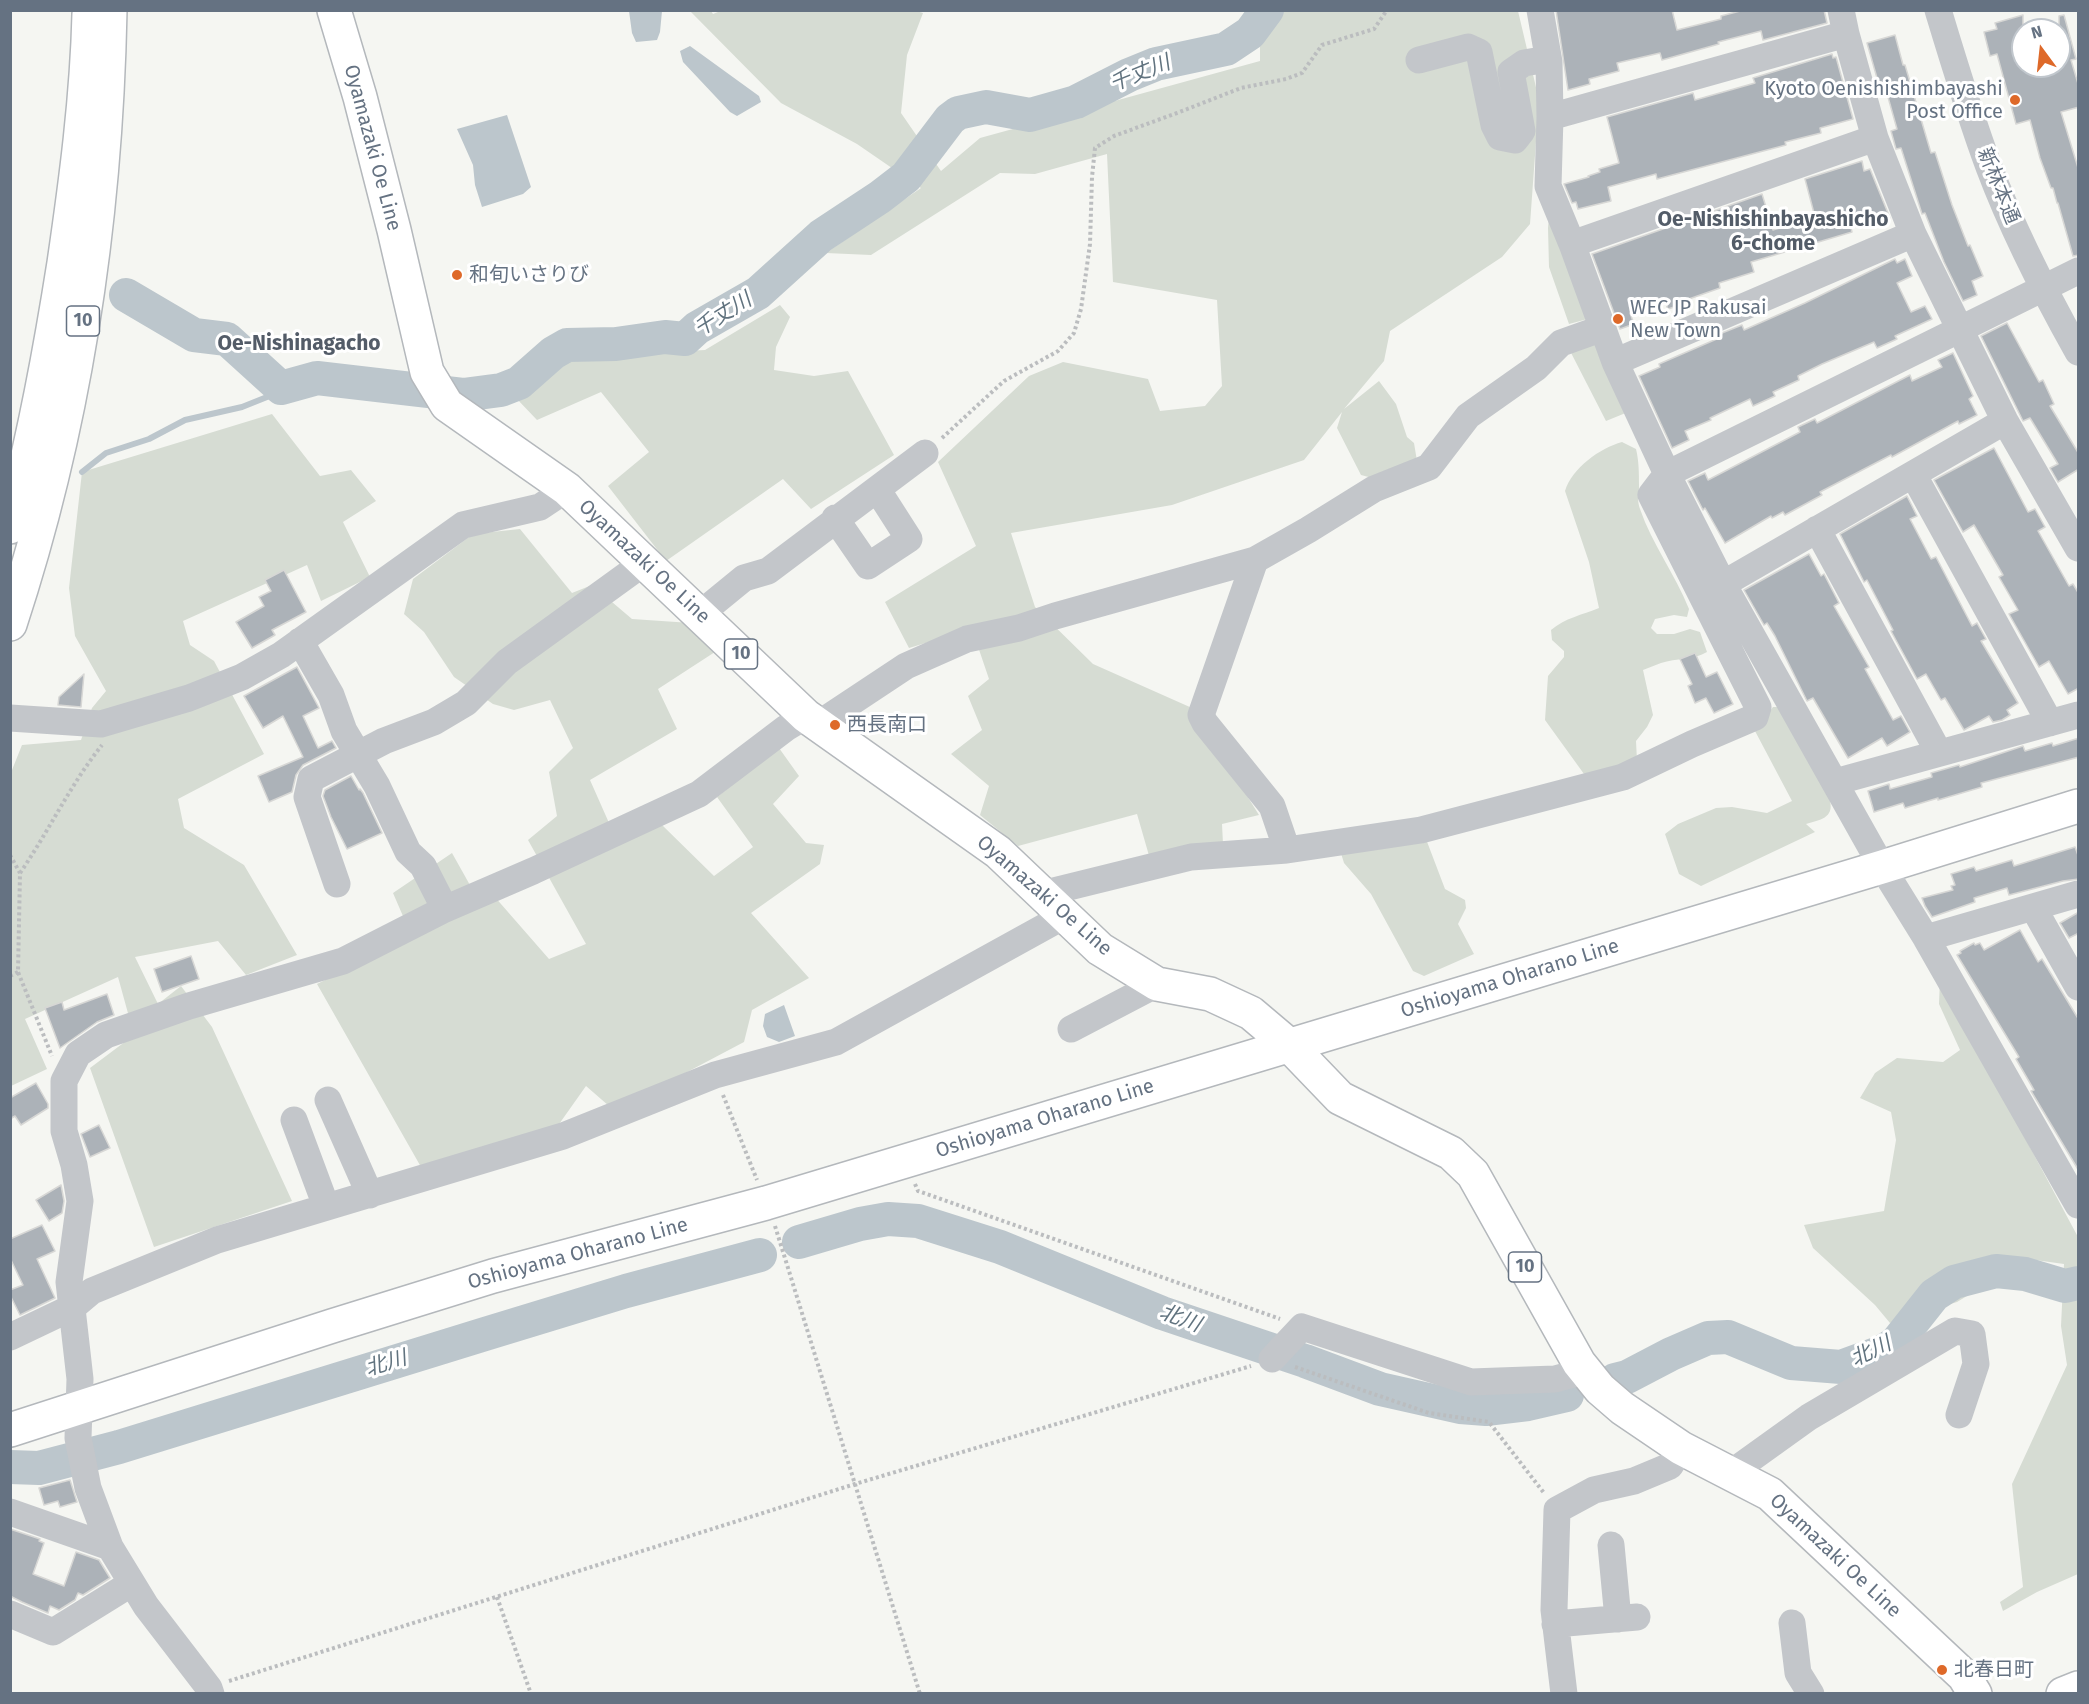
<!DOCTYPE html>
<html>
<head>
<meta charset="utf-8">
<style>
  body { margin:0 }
  #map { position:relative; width:2089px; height:1704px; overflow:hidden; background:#f5f6f2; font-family:"Fira Sans",sans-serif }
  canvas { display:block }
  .frame { position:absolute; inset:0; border:12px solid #657282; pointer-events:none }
  .north { position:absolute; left:2011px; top:18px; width:60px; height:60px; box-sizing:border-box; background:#fff; border:2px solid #c1c7cd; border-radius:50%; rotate:345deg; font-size:16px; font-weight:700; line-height:24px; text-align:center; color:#657282 }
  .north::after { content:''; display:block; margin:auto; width:21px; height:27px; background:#de6929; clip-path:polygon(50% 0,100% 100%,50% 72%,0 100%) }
</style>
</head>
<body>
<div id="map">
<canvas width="2089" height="1704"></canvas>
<div class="frame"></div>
<div class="north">N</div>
</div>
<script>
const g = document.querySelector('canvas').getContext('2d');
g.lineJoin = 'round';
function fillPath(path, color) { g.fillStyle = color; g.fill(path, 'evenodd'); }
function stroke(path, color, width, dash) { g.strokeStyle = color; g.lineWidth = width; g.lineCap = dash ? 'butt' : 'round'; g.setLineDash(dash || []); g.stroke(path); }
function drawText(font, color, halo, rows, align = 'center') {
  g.font = font + ' "Fira Sans","Noto Sans JP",sans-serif'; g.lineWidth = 6; g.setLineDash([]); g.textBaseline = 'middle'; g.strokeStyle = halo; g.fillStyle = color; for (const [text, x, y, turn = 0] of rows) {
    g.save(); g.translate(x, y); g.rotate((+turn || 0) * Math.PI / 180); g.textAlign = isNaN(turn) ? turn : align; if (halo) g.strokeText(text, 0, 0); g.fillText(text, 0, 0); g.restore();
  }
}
fillPath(new Path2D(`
  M723 10H913L923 13 907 55 901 113 941 171 980 138 1260 61V41L1280 11H1518L1539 100 1530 224 1502 257 1390 331 1384 361 1344 409 1379 381 1396 404 1407 437 1414 443 1417 461 1380 480 1361 475 1337 428 1342 412 1304 460 1172 505 1011 533 1035 607 1093 664 1192 708 1259 815 1222 824 1223 844 1150 859 1137 814 1018 846 980 815 989 786 951 754 982 730 968 696 989 679 972 629 909 648 885 602 976 546 938 462 1029 376 1063 362 1148 379 1160 411 1205 406 1222 386 1217 300 1113 282 1107 154 1035 174 1000 173 871 255 826 253 921 188 857 144 781 103 690 11H711L713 14Z
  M1551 193 1595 317 1569 324 1549 267 1548 228Z
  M780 305 790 317 776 347 774 370 814 376 848 371 894 455 811 509 783 479 666 561 608 486 649 452 601 392 537 420 516 398 567 357 705 350Z
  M1601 333 1633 410 1606 421 1567 345Z
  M272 414 320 476 351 470 376 501 343 522 370 577 321 601 307 565 183 621 190 645 214 661 264 754 178 799 184 828 244 865 297 955 246 975 218 941 135 957 158 1004 181 986 212 1027 292 1201 154 1247 90 1068 134 1035 118 977 25 1019 47 1069 11 1086 10 775 22 745 81 740 92 708 106 691 75 636 69 588 82 472Z
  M1622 442 1636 449C1639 461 1639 474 1639 486 1640 496 1636 496 1640 509 1652 544 1675 574 1689 609L1687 617 1674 615 1655 619 1651 628 1657 634H1674L1690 629 1700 632 1707 652C1694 660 1676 658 1661 663 1655 665 1649 668 1643 670L1653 715 1647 727 1636 741 1637 761 1584 774 1545 720 1548 676 1564 657V651L1552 640 1551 630C1565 618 1582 615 1599 608L1589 562 1565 491C1572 468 1600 448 1622 442Z
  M520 529 572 593 592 585 632 619 691 623 718 650 658 689 677 729 590 780 617 841 662 825 714 876 753 847 717 797 779 748 799 776 773 804 806 843 824 845 820 864 751 913 809 978 752 1010 744 1042 655 1089 609 1106 586 1086 557 1127 421 1167 317 984 412 937 393 893 452 853 480 903 494 896 549 959 586 944 528 840 557 816 549 772 573 748 550 700 514 710 493 704 454 677 424 632 404 614 413 579 473 534Z
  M1773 707H1780L1830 801C1834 818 1820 820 1806 824L1815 832 1701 886 1679 874 1665 834 1678 824 1716 808 1732 807 1767 813 1792 801 1755 731Z
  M1426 839 1445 889 1465 900 1466 908 1458 924 1474 954 1424 976 1413 971 1371 894 1344 863 1340 850Z
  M1940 979 2078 1237V1574L2037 1592 2003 1611 2000 1602 2023 1587 2012 1484 2067 1365 2061 1326 2064 1264 2028 1259 1957 1302 1890 1323 1875 1305 1813 1248 1804 1225 1884 1211 1896 1140 1891 1112 1860 1098 1875 1073 1897 1058 1943 1062 1960 1050 1939 1004Z`), '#d6dcd3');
fillPath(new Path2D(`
  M629 11H662L660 32 657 40 636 42 632 33Z
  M690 46 759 96 761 102 737 116 730 112 683 62 680 51Z
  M507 115 531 187 523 194 482 207 475 185 473 165 457 129Z
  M784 1005 795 1036 779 1042 767 1037 763 1026 765 1014Z`), '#bcc6cc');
stroke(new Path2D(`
  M82 472 106 453 149 439 185 420 242 407 267 397 281 388`), '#bcc6cc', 6);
stroke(new Path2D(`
  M126 295 194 335 227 339 281 388 317 378 463 395 501 390 519 383 553 353 567 345 616 344 665 337 685 339 697 328 758 293 821 236 880 197 906 177 950 119 958 113 986 107 1030 115 1076 102 1129 75 1156 64 1226 49 1250 33 1267 10
  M799 1242 860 1224 888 1219 918 1221 1000 1247 1162 1313 1305 1361 1380 1389 1460 1407 1486 1409 1528 1404 1567 1395
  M1615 1380 1627 1377 1671 1354 1708 1338 1728 1337 1791 1363 1841 1367 1882 1352 1896 1343 1934 1295 1954 1282 1996 1271 2025 1274 2065 1286 2078 1283
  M10 1467 39 1468 119 1447 485 1334 626 1291 760 1255`), '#bcc6cc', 34);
const building = new Path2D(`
  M1556 10H1672L1677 30 1721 19V16L1744 10H1824L1827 23 1763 40 1761 31 1718 42 1719 44 1662 60 1660 53 1617 63 1619 71 1589 79 1590 84 1568 90Z
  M2023 15V66H2059V16L2064 15 2076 59 2071 60 2079 87V107L2061 112 2079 171V255L2073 256 2058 203H2057L2053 188H2051L2040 158 2030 120 2016 124 1997 54 1990 56 1984 32 1997 29 1995 23Z
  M1895 35 1903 65H1905L1931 153 1935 152 1952 205 1968 246 1970 245 1983 276 1972 281 1977 295 1963 301 1944 262 1925 213 1922 214 1901 148 1896 149 1891 131 1897 129 1886 90 1881 92 1867 43Z
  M1832 54 1833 58 1836 57 1853 119 1820 128 1821 133 1785 142 1786 145 1657 179 1656 174 1608 187 1611 201 1578 209 1576 202 1572 203 1564 184 1589 177 1588 176 1600 172 1599 169 1619 163 1607 117 1693 93 1695 100 1755 83 1753 78Z
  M1862 161 1864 171 1870 169 1890 218 1851 228 1852 232 1751 262 1754 272 1719 283 1720 288 1686 300 1687 303 1668 309 1665 302 1630 313 1634 324 1620 329 1592 254 1762 194 1773 230 1815 217 1805 179Z
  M1895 259 1897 263 1905 259 1912 276 1897 283 1911 312 1925 306 1932 319 1895 336 1897 339 1877 348 1874 342 1822 364 1798 376 1799 380 1773 392 1775 396 1753 406 1750 399 1710 418 1711 420 1685 431 1689 440 1672 448 1639 376 1660 367 1659 364 1719 338 1717 335 1742 325 1744 330 1805 303Z
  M2007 323 2039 382 2043 380 2054 404 2050 406 2079 454V469L2058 482 2050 468 2058 464 2030 418 2023 421 1981 336Z
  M1953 353 1973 396 1969 399 1977 415 1959 424 1958 421 1892 457 1891 455 1820 492 1822 495 1785 515 1783 512 1772 518 1771 516 1725 543 1705 508 1703 510 1688 481 1705 473 1708 480 1800 432 1798 427 1815 419 1817 423 1910 375 1912 381 1942 367 1938 360Z
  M1994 448 2028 512 2035 509 2045 527 2038 531 2069 586 2073 584 2079 594V688L2068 694 2049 661 2039 667 2009 614 2018 610 1999 577 2003 575 1974 525 1963 532 1934 480Z
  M1907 496 1917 516 1910 519 1931 559 1936 557 1972 626 1977 623 1986 639 1981 641 2018 703 2007 710 2010 715 2002 720 1993 722 1989 716 1964 730 1945 698 1941 700 1926 674 1917 679 1891 631 1893 630 1867 580 1864 582 1840 534Z
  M1809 554 1821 576 1824 574 1839 603 1834 606 1869 667 1865 669 1893 720 1901 716 1910 732 1887 746 1882 738 1848 758 1813 698 1807 701 1775 636 1767 623 1764 625 1744 590Z
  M284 570 306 612 272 630 275 635 252 648 236 622 264 606 259 597 271 591 265 580Z
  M1695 653 1706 677 1717 672 1733 704 1714 713 1706 698 1695 703 1688 686 1692 684 1680 659Z
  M297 667 319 708 303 716 318 748 332 741 336 748 303 765 296 775 292 792 269 802 258 776 303 757 283 716 263 728 244 696Z
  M84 674 81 707 58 705 59 697Z
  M2079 738V757L1981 783 1982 787 1938 800V798L1905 808 1903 803 1874 812 1868 791 1889 784 1890 789 1932 777 1931 773 1959 765 1960 767 2023 746 2025 751 2052 743 2053 746Z
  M351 776 359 790 360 789 363 793 382 833 347 849 331 817 323 796 325 790Z
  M2075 847 2079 858V879L2063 881 2009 895 2007 888 1974 898 1975 902 1932 917 1925 906 1922 898 1953 890 1951 886 1955 885 1951 874 1974 867 1976 871 2012 860 2014 866Z
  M2079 912V933L2069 938 2060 923Z
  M2020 930 2038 962 2042 959 2079 1020V1171L2031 1091 2034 1090 2016 1059 2019 1057 1957 955 1961 953 1960 951 1974 943 1975 945 1980 943 1984 950Z
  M191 956 199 979 162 992 154 969Z
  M107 994 114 1015 97 1022 60 1048 45 1008 62 1002 64 1010Z
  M36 1083 48 1104V1108L21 1125 15 1116 10 1119V1098Z
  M99 1125 110 1148 90 1157 81 1134Z
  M61 1185 64 1201 62 1213 49 1221 36 1200Z
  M42 1225 55 1251 37 1259 55 1298 20 1315 10 1295V1290L23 1285 10 1258V1239Z
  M70 1480 77 1502 60 1507 58 1501 44 1505 39 1488Z
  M10 1529 40 1539 39 1541 44 1543 33 1574 64 1586 76 1552 99 1560 110 1578 83 1595 78 1593 75 1600 59 1610 50 1606 48 1613 22 1602 10 1596Z`);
fillPath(building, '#acb2b8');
stroke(building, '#d7d7d5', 1.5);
const major = new Path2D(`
  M334 10 360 97 394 230 427 372 447 405 567 489 806 716 998 852 1100 949 1157 984 1210 994 1251 1013 1290 1046 1340 1098 1451 1153 1473 1174 1579 1363 1600 1389 1622 1408 1681 1448 1770 1494 1964 1676 1975 1694
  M10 527C34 440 50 352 64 263 76 181 87 97 89 14
  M10 624C75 427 106 218 110 10
  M10 1430 332 1326 493 1276 766 1203 1882 867 2078 806
  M2063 1694 2078 1688`);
stroke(major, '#b4b8bc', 36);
stroke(new Path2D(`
  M942 438 1004 381 1058 351 1074 333 1081 309 1090 244 1092 177 1095 148 1114 136 1177 113 1241 88 1286 79 1302 73 1322 45 1374 29 1387 10
  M10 855 20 873 18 972 52 1056
  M20 873C49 831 70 785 102 745
  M10 976 18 972
  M723 1095 757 1180
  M915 1184 918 1191 1280 1319
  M775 1226 920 1694
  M1295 1367 1429 1413 1489 1422 1544 1493
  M497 1597 531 1694
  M229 1681 855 1484 1251 1366`), '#bbbdbf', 4, [3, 3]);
stroke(new Path2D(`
  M1540 10 1549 62 1550 117 1548 186 1572 244 1615 362 1667 474 1723 584 1882 867 1926 938 2078 1205
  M1841 10 1846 34 1875 138 1913 234 2005 421 2078 548
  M1938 10C1954 63 1970 116 1989 167 2013 231 2045 293 2078 352
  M1419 60 1468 47 1479 52 1494 125 1500 137 1515 140 1522 131 1511 72 1524 63 1548 59
  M1550 117 1846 34
  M1572 244 1875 138
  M1615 362 1913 234
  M1913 474 2050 723
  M835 518 868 566 909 539 877 489
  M1817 529 1939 753
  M1255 560 1201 715 1205 723 1272 806 1287 850
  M1723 584 2005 421
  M700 614 744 578 768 571 925 453
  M300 641 331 695 344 731 377 786 408 852 423 866 445 909
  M10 718 101 724 189 698 242 677 281 655 463 525 540 507 567 489
  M817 725 906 666 967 639 1019 628 1055 616 1255 560 1308 530 1374 489 1429 467 1468 416 1536 368 1561 343 1603 328
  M1835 782 2078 715
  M337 884 307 797 311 779 384 741 434 722 466 703 507 662 645 562
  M1041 894 1191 857 1287 850 1421 830 1623 777 1692 744 1755 717 1758 707 1651 495 1667 474 2078 271
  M2033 907 2078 987
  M1926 938 2078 894
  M1071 1029 1157 984
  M328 1100 370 1195
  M294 1120 326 1206
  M10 1337 73 1307 92 1291 217 1240 563 1136 715 1075 836 1042 1066 915
  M1272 1359 1302 1327 1471 1382 1555 1379 1585 1371
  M1731 1473 1809 1417 1955 1331 1972 1334 1976 1364 1959 1415
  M10 1512 110 1547
  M1611 1545 1618 1619
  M10 1614 53 1632 132 1583
  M1792 1623 1798 1673 1811 1694
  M1555 1624 1637 1617
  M211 1694 209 1688 146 1606 110 1547 88 1488 78 1438 80 1379 69 1282 80 1201 74 1165 64 1131V1081L78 1054 106 1035 189 1006 343 961 445 909 533 871 699 794 786 728 806 716
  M1564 1694 1554 1610 1557 1510 1594 1490 1634 1481 1670 1466 1681 1448`), '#c3c6ca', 27);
stroke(major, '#fff', 33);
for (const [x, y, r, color] of [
  [2015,100,6,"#de6929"],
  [457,275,6,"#de6929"],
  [1618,319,6,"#de6929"],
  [835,725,6,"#de6929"],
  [1942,1670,6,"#de6929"]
]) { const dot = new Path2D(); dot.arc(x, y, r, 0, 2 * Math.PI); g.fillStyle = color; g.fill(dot); stroke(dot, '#fff', 2); }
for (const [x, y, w] of [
  [83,321,33],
  [741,654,33],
  [1525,1267,33]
]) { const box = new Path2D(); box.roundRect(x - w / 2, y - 15, w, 30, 4.5); g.fillStyle = '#fff'; g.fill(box); stroke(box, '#657282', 1.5); }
drawText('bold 18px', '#657282', null, [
  ["10",83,321],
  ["10",741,654],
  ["10",1525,1267]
]);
drawText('20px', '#657282', '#fff', [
  ["Kyoto Oenishishimbayashi",2003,89,"right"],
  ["Post Office",2003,112,"right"],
  ["和旬いさりび",469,275],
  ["WEC JP Rakusai",1630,308],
  ["New Town",1630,331],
  ["西長南口",847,725],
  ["北春日町",1954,1670]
], 'left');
drawText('20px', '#657282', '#fff', [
  ["Oyamazaki Oe Line",372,148,75],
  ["新林本通",1998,186,68],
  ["Oyamazaki Oe Line",644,562,43],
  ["Oyamazaki Oe Line",1044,896,41],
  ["Oshioyama Oharano Line",1510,979,-17],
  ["Oshioyama Oharano Line",1045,1119,-17],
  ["Oshioyama Oharano Line",578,1254,-15],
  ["Oyamazaki Oe Line",1835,1556,43]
]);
drawText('italic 21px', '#61737f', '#fff', [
  ["千丈川",1140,74,-22],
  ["千丈川",723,315,-32],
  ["北川",1180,1319,20],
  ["北川",1871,1352,-26],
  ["北川",386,1364,-17]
]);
drawText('bold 21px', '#535c68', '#fff', [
  ["Oe-Nishishinbayashicho",1773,220],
  ["6-chome",1773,244],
  ["Oe-Nishinagacho",299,344]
]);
</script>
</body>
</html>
